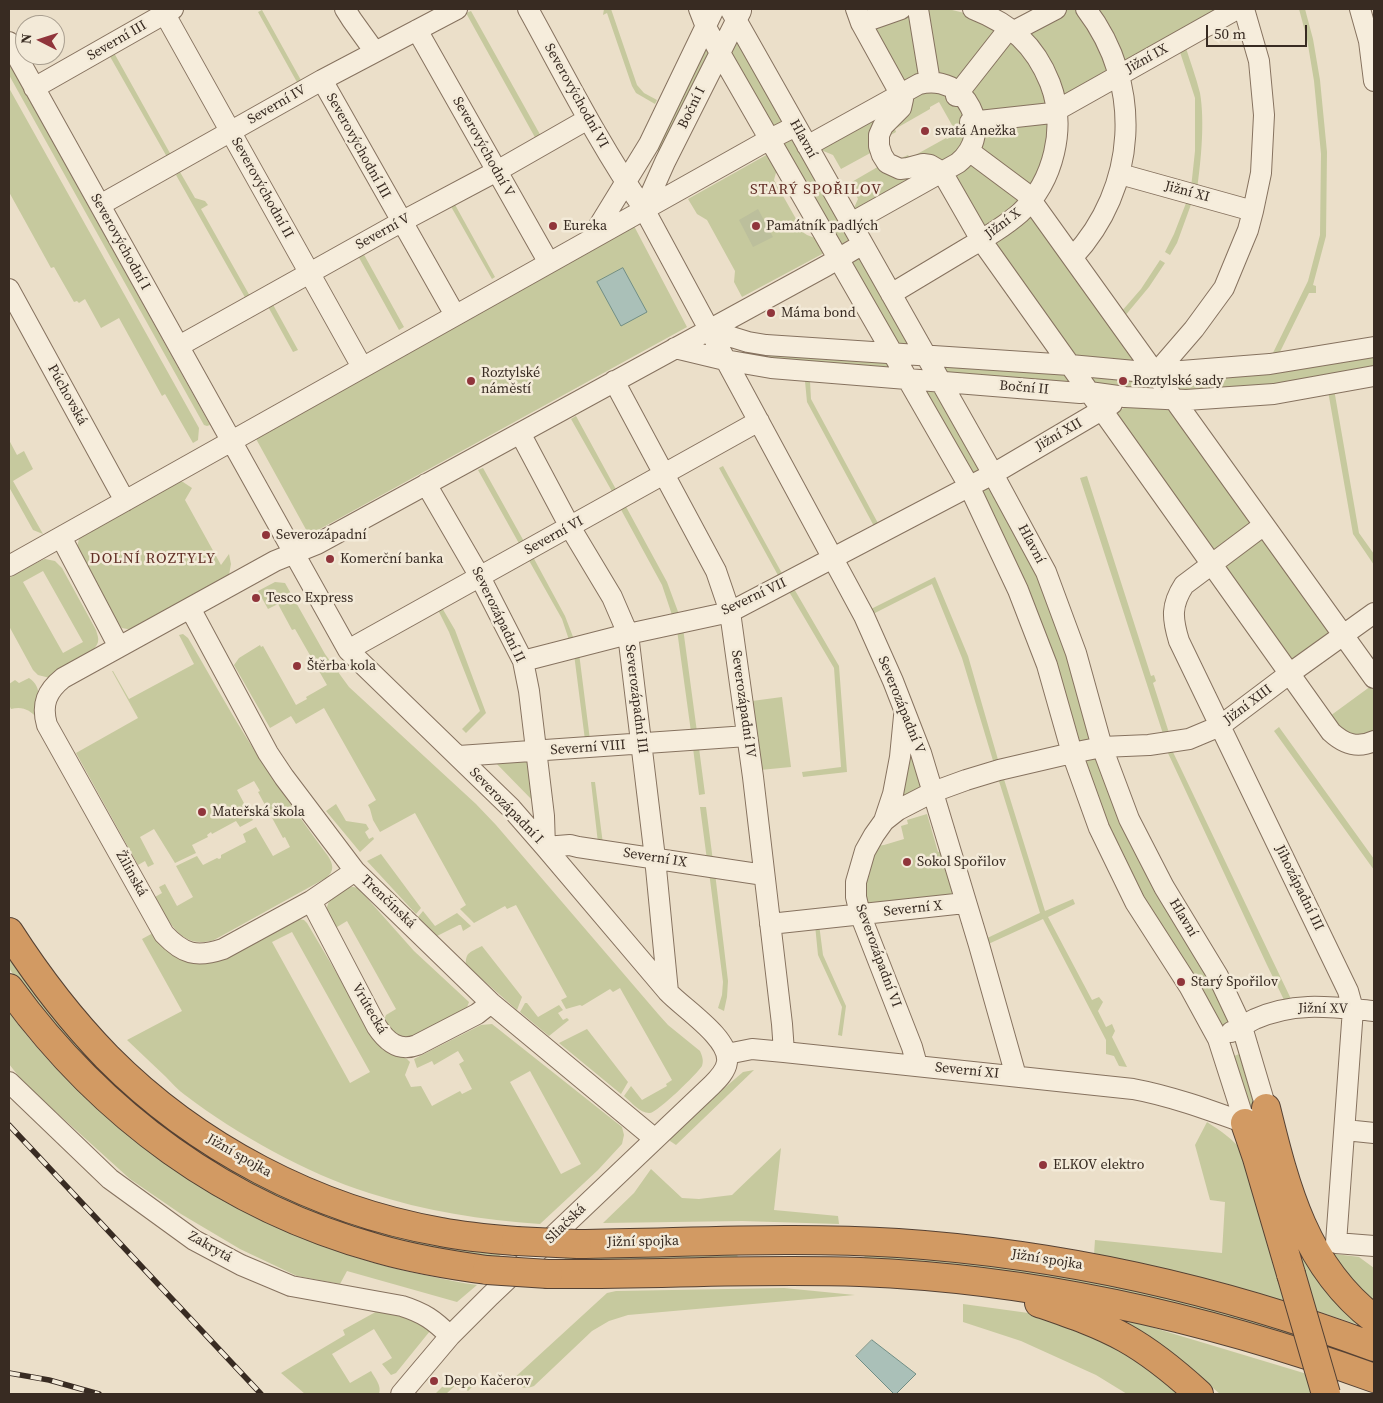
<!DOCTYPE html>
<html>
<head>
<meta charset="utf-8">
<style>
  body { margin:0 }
  #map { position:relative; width:1383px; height:1403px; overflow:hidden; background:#ebdfc9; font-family:"Source Serif 4",serif }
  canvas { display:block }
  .frame { position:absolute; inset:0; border:10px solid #382b22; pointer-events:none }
  .north { position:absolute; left:15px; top:15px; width:50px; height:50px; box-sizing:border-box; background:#f3ead8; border:1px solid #a89e8f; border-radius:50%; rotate:275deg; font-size:14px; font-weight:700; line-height:20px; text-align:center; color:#382b22 }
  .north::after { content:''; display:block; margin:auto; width:18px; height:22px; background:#90353b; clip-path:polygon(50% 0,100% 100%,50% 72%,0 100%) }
  .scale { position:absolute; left:1206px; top:25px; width:101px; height:22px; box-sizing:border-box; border:2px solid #382b22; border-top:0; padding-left:6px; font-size:15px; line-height:18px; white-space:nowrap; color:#382b22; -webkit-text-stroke:4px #f3ead8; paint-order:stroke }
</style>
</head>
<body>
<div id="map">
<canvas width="1383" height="1403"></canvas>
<div class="frame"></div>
<div class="north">N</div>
<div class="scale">50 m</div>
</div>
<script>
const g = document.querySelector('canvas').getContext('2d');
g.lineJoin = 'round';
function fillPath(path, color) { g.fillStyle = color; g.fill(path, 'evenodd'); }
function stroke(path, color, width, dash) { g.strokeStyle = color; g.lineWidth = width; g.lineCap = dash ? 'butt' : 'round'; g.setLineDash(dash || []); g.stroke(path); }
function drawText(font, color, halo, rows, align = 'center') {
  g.font = font + ' "Source Serif 4",serif'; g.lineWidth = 5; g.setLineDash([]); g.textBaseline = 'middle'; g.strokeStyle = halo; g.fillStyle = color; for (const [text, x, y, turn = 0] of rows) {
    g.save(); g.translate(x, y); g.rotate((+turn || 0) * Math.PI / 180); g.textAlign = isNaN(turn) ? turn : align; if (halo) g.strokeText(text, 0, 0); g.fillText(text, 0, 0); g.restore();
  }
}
fillPath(new Path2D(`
  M604 9H611L637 85 644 93 657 100 655 104 636 93 632 86 607 13 603 15Z
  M912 9 924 74 905 85 871 27Z
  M928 9H948L981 17 1007 31 1042 75 1052 135 1035 186 1027 187 980 150 983 125 936 75Z
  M1062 9H1079L1112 69 1066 99 1027 31Z
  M1095 9H1221L1124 63Z
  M1299 9H1305L1313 39 1320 80 1327 152 1326 236 1313 285 1316 286V293H1309L1277 358 1270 359 1308 281 1320 235 1321 154 1314 81 1307 39Z
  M262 10 302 82 298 84 258 12Z
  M471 11 542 138 537 141 466 13Z
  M737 38 786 121 776 131 729 54Z
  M1185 45C1190 61 1196 77 1200 93 1205 122 1201 161 1197 190L1191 188 1195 151V98L1179 49Z
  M705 46 710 55 662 151H655Z
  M113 51 171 155 167 157 108 53Z
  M9 63 210 425 207 426 204 425 9 75Z
  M9 88 199 428 198 440 193 443 165 394 162 396 119 318 101 328 85 299 79 303 77 301 74 302 54 267 51 268 9 192Z
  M922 93H947L969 121 961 148 950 158 853 210 858 199 850 183 881 165 874 151 841 169 833 155 821 150 822 148ZM939 102 957 134 947 139 946 138 910 158 908 155 899 159 897 156 892 159 887 137 896 132 895 129 930 109V107Z
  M794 135 851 238 839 246 781 140Z
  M768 154 777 169 774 180 804 233 807 235 815 238 824 253 742 297 734 282 735 271 707 220 697 214 688 199Z
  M970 159 1024 199 985 231 951 173Z
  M180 172 195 198 205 201 208 205 201 209 251 298 247 301 176 175Z
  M1188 198 1193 199 1177 243 1170 255 1165 252 1174 234Z
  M453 201 495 277 492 279 449 203Z
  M1030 214 1138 363 1075 360 994 244Z
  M634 226 687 327 309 535 255 437Z
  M362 251 404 327 399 330 357 254Z
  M861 254 914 346 904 352 847 261Z
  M1160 260 1165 263 1149 287 1124 317 1121 312 1141 289Z
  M271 301 298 350 293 352 266 303Z
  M773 352 887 361 893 364 890 371 771 362 769 356Z
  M1374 352V370L1182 396 1171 380Z
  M939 363 1065 368 1075 383 949 379Z
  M1086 371 1151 375 1161 389 1096 390Z
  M805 381H810L811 399 879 525 875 528 807 402Z
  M1334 389 1359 533 1374 554V565L1353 534 1328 391Z
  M920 390 936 391 984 471 973 478Z
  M1131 404 1170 406 1254 523 1214 551 1113 414Z
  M576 416 618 493 614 495 571 419Z
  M9 440 17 455 24 451 33 469 13 481 43 534 33 530 9 487Z
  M723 466 784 577 780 579 719 468Z
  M483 468 526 545 521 547 478 470Z
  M1087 476 1151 676 1154 675 1156 681 1153 683 1170 736 1164 737 1080 478Z
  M176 481 183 482 192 488 185 500 221 565 229 554 231 564 228 580 133 630 122 628 114 621 77 547 79 539 88 530Z
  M987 481 1021 539 1067 647 1093 740 1080 746 978 487Z
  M624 503 667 582 680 617 673 618 662 585 619 506Z
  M1262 537 1334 634 1293 664 1222 566Z
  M532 555 565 616 575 642 570 643 562 619 527 557Z
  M45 559 55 561 62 568 96 630C97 634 99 638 98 642 95 654 62 671 50 678L38 675 33 670 9 626V578L40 561ZM43 571 83 642 63 653 23 582Z
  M935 577 968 656 999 763 994 764 962 658 932 584 873 614 871 609Z
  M275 582 285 583 325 654 349 687 476 804 496 825 659 1015 668 1025 700 1051C702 1056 704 1060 702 1066 697 1074 658 1112 650 1113 641 1114 631 1102 624 1096L631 1086 642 1100 667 1086 666 1084 672 1080 620 988 613 992 610 989 582 1006 580 1005 566 1009 561 1000 567 997 516 905 507 909 505 906 474 923 460 909 466 905 415 813 380 832 373 820 370 809 368 805 376 800 324 708 296 724 291 716 270 728 234 665 239 658 260 645 261 647 263 646 296 705 307 699 306 697 327 685 295 629 292 630 278 604 268 609 258 591Z
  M793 587 839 666 847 772 803 777 802 772 841 767 834 668 788 590Z
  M441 606 455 630 486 713 466 733 462 729 480 711 449 632 437 608Z
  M683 628 697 732H691L677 630Z
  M183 634 188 638C203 663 217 689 232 714 261 763 294 810 328 856 333 864 335 871 326 878L214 940C180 950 169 921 155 897L162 893 159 887 165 884 177 906 193 897 176 866 197 856 203 865 217 858 219 859 221 858V855L246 842 243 834 256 827 273 856 290 847 285 837 283 838 258 792 260 791 254 781 237 790 253 820 240 827 236 821 212 834 211 832 207 835 208 837 192 845 196 853 175 863 154 829 140 837 154 864 148 867 145 861 138 865 76 753 138 718 112 671H113L129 699 194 664 179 635Z
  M579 653 590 740H585L574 654Z
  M29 678C43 687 39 704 38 719 30 710 23 706 11 709L9 705V684L15 680 19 683Z
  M1371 686 1374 691V729L1368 734 1360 736 1344 732 1330 716Z
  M782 697 791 767 760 770 752 701Z
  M1279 727 1374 859V870L1274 731Z
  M693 748H699L705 794 699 795Z
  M1172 750 1291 999 1284 1000 1267 965 1167 751Z
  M1094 753 1206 969 1234 1026 1222 1031 1157 922 1110 834 1083 755Z
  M529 757 535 803 493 760Z
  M911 757H917L925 787 904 798 901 795 909 761Z
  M1003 776 1045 911 1073 899 1075 904 1048 917 1092 1000 1099 997 1103 1002 1098 1011 1106 1027 1112 1024 1115 1031 1112 1037 1127 1067 1119 1066 1114 1056 1106 1054V1040L1043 919 984 946 983 940 1040 913 998 778Z
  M591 782H595L603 844 598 843Z
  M336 804 346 821 366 824 369 829 365 832 369 839 373 837 374 839 360 852 326 811Z
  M700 807H706L713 861 707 860Z
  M927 814 938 852 941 851 958 897 866 908 864 881 876 846 884 845 904 839 901 826 908 824 907 820Z
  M381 854 421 908 416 914 367 861Z
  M709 872 715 873 728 981 727 997 724 1011 718 1008 722 995 723 982Z
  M349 886 358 888 414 951 469 1002 466 1010 406 1040 395 1034 384 1020 386 1015 396 1009 347 921 337 927 331 926C330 923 327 918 327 914 325 899 338 892 349 886Z
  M423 911 435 926 457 913 471 926 463 931 461 925H459L437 936 418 917Z
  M299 919 304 920 307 923 359 1011 397 1055 407 1059 410 1062 405 1075 411 1087 421 1086 432 1106 460 1091 462 1094 472 1089 459 1064 464 1061 458 1051 434 1065 432 1061 417 1068 414 1059 481 1025 492 1024 622 1127 624 1135 622 1144 598 1170 540 1224C482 1220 425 1211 369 1193 306 1173 238 1135 185 1095 178 1090 172 1083 166 1077 153 1065 140 1052 127 1040L182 1011 142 939 153 933 223 956 225 959ZM292 932 370 1072 350 1083 272 942ZM530 1071 581 1164 561 1174 510 1082Z
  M819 924 823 955 846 1006 842 1036 838 1035 842 1007 818 955 815 925Z
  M482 946 522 997 517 1010 466 965C465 952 471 952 482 946Z
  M9 955 172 1129 502 1253 496 1260 472 1257 354 1230 248 1185 168 1134 96 1073 22 988 9 968Z
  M525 1003H527L538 1017 559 1005 563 1010 558 1013 563 1020 567 1018 569 1020 549 1036 520 1012Z
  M9 1012C35 1048 65 1079 98 1109 113 1122 128 1136 144 1148 227 1212 327 1256 429 1276 445 1279 461 1283 477 1285L457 1302 347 1271 340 1284 297 1276 240 1249 181 1214 130 1179 24 1083 9 1064Z
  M587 1029 628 1082 621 1094 559 1043Z
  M1238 1037 1257 1108 1250 1111 1226 1041 1229 1039 1230 1042 1229 1043 1234 1056 1242 1053Z
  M754 1070 676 1145 670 1141V1139L707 1103 743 1072Z
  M1207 1122C1221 1131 1234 1140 1244 1153L1286 1302C1223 1281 1159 1267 1094 1254L1095 1240 1222 1253 1225 1202 1210 1200 1195 1145Z
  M781 1148 774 1210 838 1216 839 1224 742 1221 603 1223 634 1193 651 1169 682 1198 699 1199 732 1195Z
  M1290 1221 1362 1326 1314 1310Z
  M737 1253 738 1259 561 1263 566 1257Z
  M865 1253 990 1264 1130 1287 1294 1331 1296 1339 864 1260Z
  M1327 1253 1359 1257 1374 1268V1306Z
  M784 1288 855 1295 628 1315 609 1321 592 1331 534 1386C525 1390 518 1387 512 1380L607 1293 616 1291Z
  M963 1304 1043 1315 1093 1329 1190 1394H1127L1096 1375 1021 1341 963 1322Z
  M381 1309 417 1317 430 1331 396 1373 391 1375 382 1364 392 1358 374 1329 332 1354 350 1383 371 1371C375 1378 382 1386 379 1394H305L281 1373 345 1335 343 1330Z
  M1121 1318 1307 1374 1313 1394H1220L1169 1351Z
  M455 1376 463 1378 472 1387 468 1391 458 1383 446 1394H435L450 1379Z`), '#c6c99e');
fillPath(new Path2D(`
  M758 209 773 237 753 247 739 220Z`), '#bcbf9c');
const water = new Path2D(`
  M623 268 647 312 621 326 597 282Z
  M872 1340 916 1374 896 1394H894L856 1356Z`);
fillPath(water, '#aac0b8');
stroke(water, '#718e85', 1);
const minor = new Path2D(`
  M162 9 362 367
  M345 9 352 20 375 52
  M528 9C565 76 600 146 644 209L864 616 893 681 921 753 979 945 1016 1076
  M699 9 706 27 720 53 969 486 1018 590 1047 665 1072 753 1099 828 1135 902 1189 986 1218 1039 1245 1123
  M730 9 993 474 1046 572 1076 653 1102 747 1129 819 1164 887 1218 976 1242 1027 1266 1108 1258 1117
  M856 9 861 23 903 99 901 108 883 126 879 135V146L882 155 887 163 900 169 908 168 923 164 930 165 942 172
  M918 9 930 82
  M1360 9 1369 41 1374 81
  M861 23 901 9
  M417 30 549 263
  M9 42 348 650 511 808 545 847 668 992C684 1009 730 1038 727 1062 726 1071 718 1079 712 1085L490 1296 450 1336 401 1394
  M322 80 455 315
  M34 88 173 9
  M956 96 1007 31H1014L1056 9
  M970 122 1052 113 1237 9
  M807 146 919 84C966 72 996 132 958 163L851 223
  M969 151 1024 192 1031 200 1374 678
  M942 172 981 240 1331 732C1344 744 1357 749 1374 741
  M1120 174 1253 211
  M100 205 322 80 457 9
  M644 209 665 162 741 11
  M592 237 649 144 714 9
  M1073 257C1137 188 1144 85 1086 9
  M9 289 125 501
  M891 294C916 279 941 264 966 249 985 238 1004 227 1020 213 1054 181 1067 127 1050 83 1035 45 1011 24 973 9
  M709 330 748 342 766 345 1070 365 1156 373 1270 364 1374 347
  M179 346 401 222 497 171 588 119
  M675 348 725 360 771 368 1080 393 1089 392 1125 397 1186 400 1274 394 1374 376
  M1156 373 1194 329 1224 288 1248 230 1253 211 1261 173 1264 115 1259 61 1244 9
  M614 381 716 571 730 612 753 777 782 1024 784 1052
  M520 433 570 527 612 597 628 634 655 858 668 992
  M426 484 480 577 523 661 529 691 544 816 545 847 570 845 578 847 764 875
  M1264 525 1184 585C1171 605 1172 618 1179 641L1348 991 1353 1009 1336 1243 1374 1246
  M61 537 119 647
  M9 566 770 139 796 126
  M190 608 268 753 284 777 355 871 491 1003 655 1139
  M348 650 759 421
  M523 661 628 634 730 612 993 474 1112 404
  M459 756 747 736
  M884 821 893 794 900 757 904 716
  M355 871 311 901 223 949C196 958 183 954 164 934L47 725C41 704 47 691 63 678L275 561 317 544 826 266 863 244
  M311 901 377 1027C387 1042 399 1052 417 1045L477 1014 491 1003
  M770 924 965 903
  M1231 1032C1239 1028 1247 1023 1255 1019 1295 1001 1332 1007 1374 1011
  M727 1054 752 1049 784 1052 1133 1089C1171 1096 1209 1110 1245 1123
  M917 1065 912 1047 860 914 856 897V882L865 851 874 835 884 821 898 810 933 792 966 780 999 770 1072 753 1102 747 1149 745 1189 739 1220 726 1289 674 1374 613
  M9 1082 110 1179 194 1240 241 1265 291 1286 402 1306C424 1313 434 1320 450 1336
  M1345 1130 1374 1133`);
const highway = new Path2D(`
  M9 932C38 977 70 1019 107 1057 196 1147 316 1210 441 1232 466 1237 491 1239 516 1241
  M9 988C102 1116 226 1207 379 1249 414 1259 450 1265 487 1270
  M1266 1108C1286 1189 1305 1266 1374 1319
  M1245 1123 1257 1158 1291 1274
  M577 1244C684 1243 791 1236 898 1243 1061 1254 1222 1290 1374 1347
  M548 1274C652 1275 756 1268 860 1272 1038 1279 1208 1318 1374 1378
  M1039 1303C1068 1313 1098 1323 1125 1338 1152 1353 1176 1373 1199 1394`);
stroke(minor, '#86725f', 22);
stroke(highway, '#554133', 30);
stroke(minor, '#f6eddc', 20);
stroke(highway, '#d29a63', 28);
const rail = new Path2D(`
  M9 1125 261 1394
  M9 1373 49 1380 99 1394`);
stroke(rail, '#382b22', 5.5);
stroke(rail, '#f3ead8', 4, [11]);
const highwayBridge = new Path2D(`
  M516 1241 577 1244
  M487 1270 548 1274
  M1291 1274 1326 1394`);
stroke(highwayBridge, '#554133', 30, []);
stroke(highwayBridge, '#d29a63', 28);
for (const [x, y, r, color] of [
  [925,131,5,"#90353b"],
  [553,226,5,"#90353b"],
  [756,226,5,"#90353b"],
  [771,313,5,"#90353b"],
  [471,381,5,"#90353b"],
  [1123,381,5,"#90353b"],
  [266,535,5,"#90353b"],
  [330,559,5,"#90353b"],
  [256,598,5,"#90353b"],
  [297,666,5,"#90353b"],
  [202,812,5,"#90353b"],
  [907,862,5,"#90353b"],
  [1181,982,5,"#90353b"],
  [1043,1165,5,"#90353b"],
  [434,1381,5,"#90353b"]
]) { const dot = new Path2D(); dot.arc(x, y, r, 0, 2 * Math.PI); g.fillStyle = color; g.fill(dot); stroke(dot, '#f3ead8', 2); }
drawText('14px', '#382b22', '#f3ead8', [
  ["Severní III",117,41,-30],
  ["Jižní IX",1147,59,-29],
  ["Severovýchodní VI",576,96,61],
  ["Severní IV",277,105,-30],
  ["Boční I",692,108,-64],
  ["Hlavní",803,139,61],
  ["Severovýchodní III",358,146,61],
  ["Severovýchodní V",483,147,61],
  ["Severovýchodní II",262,188,61],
  ["Jižní XI",1187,192,15],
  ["Jižní X",1003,224,-37],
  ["Severní V",383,232,-29],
  ["Severovýchodní I",120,242,61],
  ["Boční II",1024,388,5],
  ["Púchovská",67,395,61],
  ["Jižní XII",1059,435,-30],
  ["Severní VI",554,536,-29],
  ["Hlavní",1031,544,62],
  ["Severní VII",754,597,-25],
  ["Severozápadní II",498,615,64],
  ["Severozápadní III",636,699,83],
  ["Severozápadní IV",743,704,82],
  ["Severozápadní V",901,705,68],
  ["Jižní XIII",1248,705,-37],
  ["Severní VIII",588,748,-4],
  ["Severozápadní I",506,806,46],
  ["Severní IX",655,858,9],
  ["Žilinská",131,874,61],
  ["Jihozápadní III",1299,888,64],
  ["Trenčínská",388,902,44],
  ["Severní X",913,909,-6],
  ["Hlavní",1183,918,59],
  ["Severozápadní VI",878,956,70],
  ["Vrútecká",369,1009,60],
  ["Jižní XV",1323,1009,1],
  ["Severní XI",967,1071,6],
  ["Jižní spojka",239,1156,30],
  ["Sliačská",566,1224,-44],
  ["Jižní spojka",643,1242,-1],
  ["Zakrytá",210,1247,30],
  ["Jižní spojka",1047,1260,9]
]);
drawText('14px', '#382b22', '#f3ead8', [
  ["svatá Anežka",935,131],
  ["Eureka",563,226],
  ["Památník padlých",766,226],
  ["Máma bond",781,313],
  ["Roztylské",481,373],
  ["náměstí",481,389],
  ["Roztylské sady",1133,381],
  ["Severozápadní",276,535],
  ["Komerční banka",340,559],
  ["Tesco Express",266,598],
  ["Štěrba kola",307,666],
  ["Mateřská škola",212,812],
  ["Sokol Spořilov",917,862],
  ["Starý Spořilov",1191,982],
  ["ELKOV elektro",1053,1165],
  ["Depo Kačerov",444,1381]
], 'left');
g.letterSpacing = '1px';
drawText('15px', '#612e25', '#f3ead8', [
  ["STARÝ SPOŘILOV",816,190],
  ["DOLNÍ ROZTYLY",153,559]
]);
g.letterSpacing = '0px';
</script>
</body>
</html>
